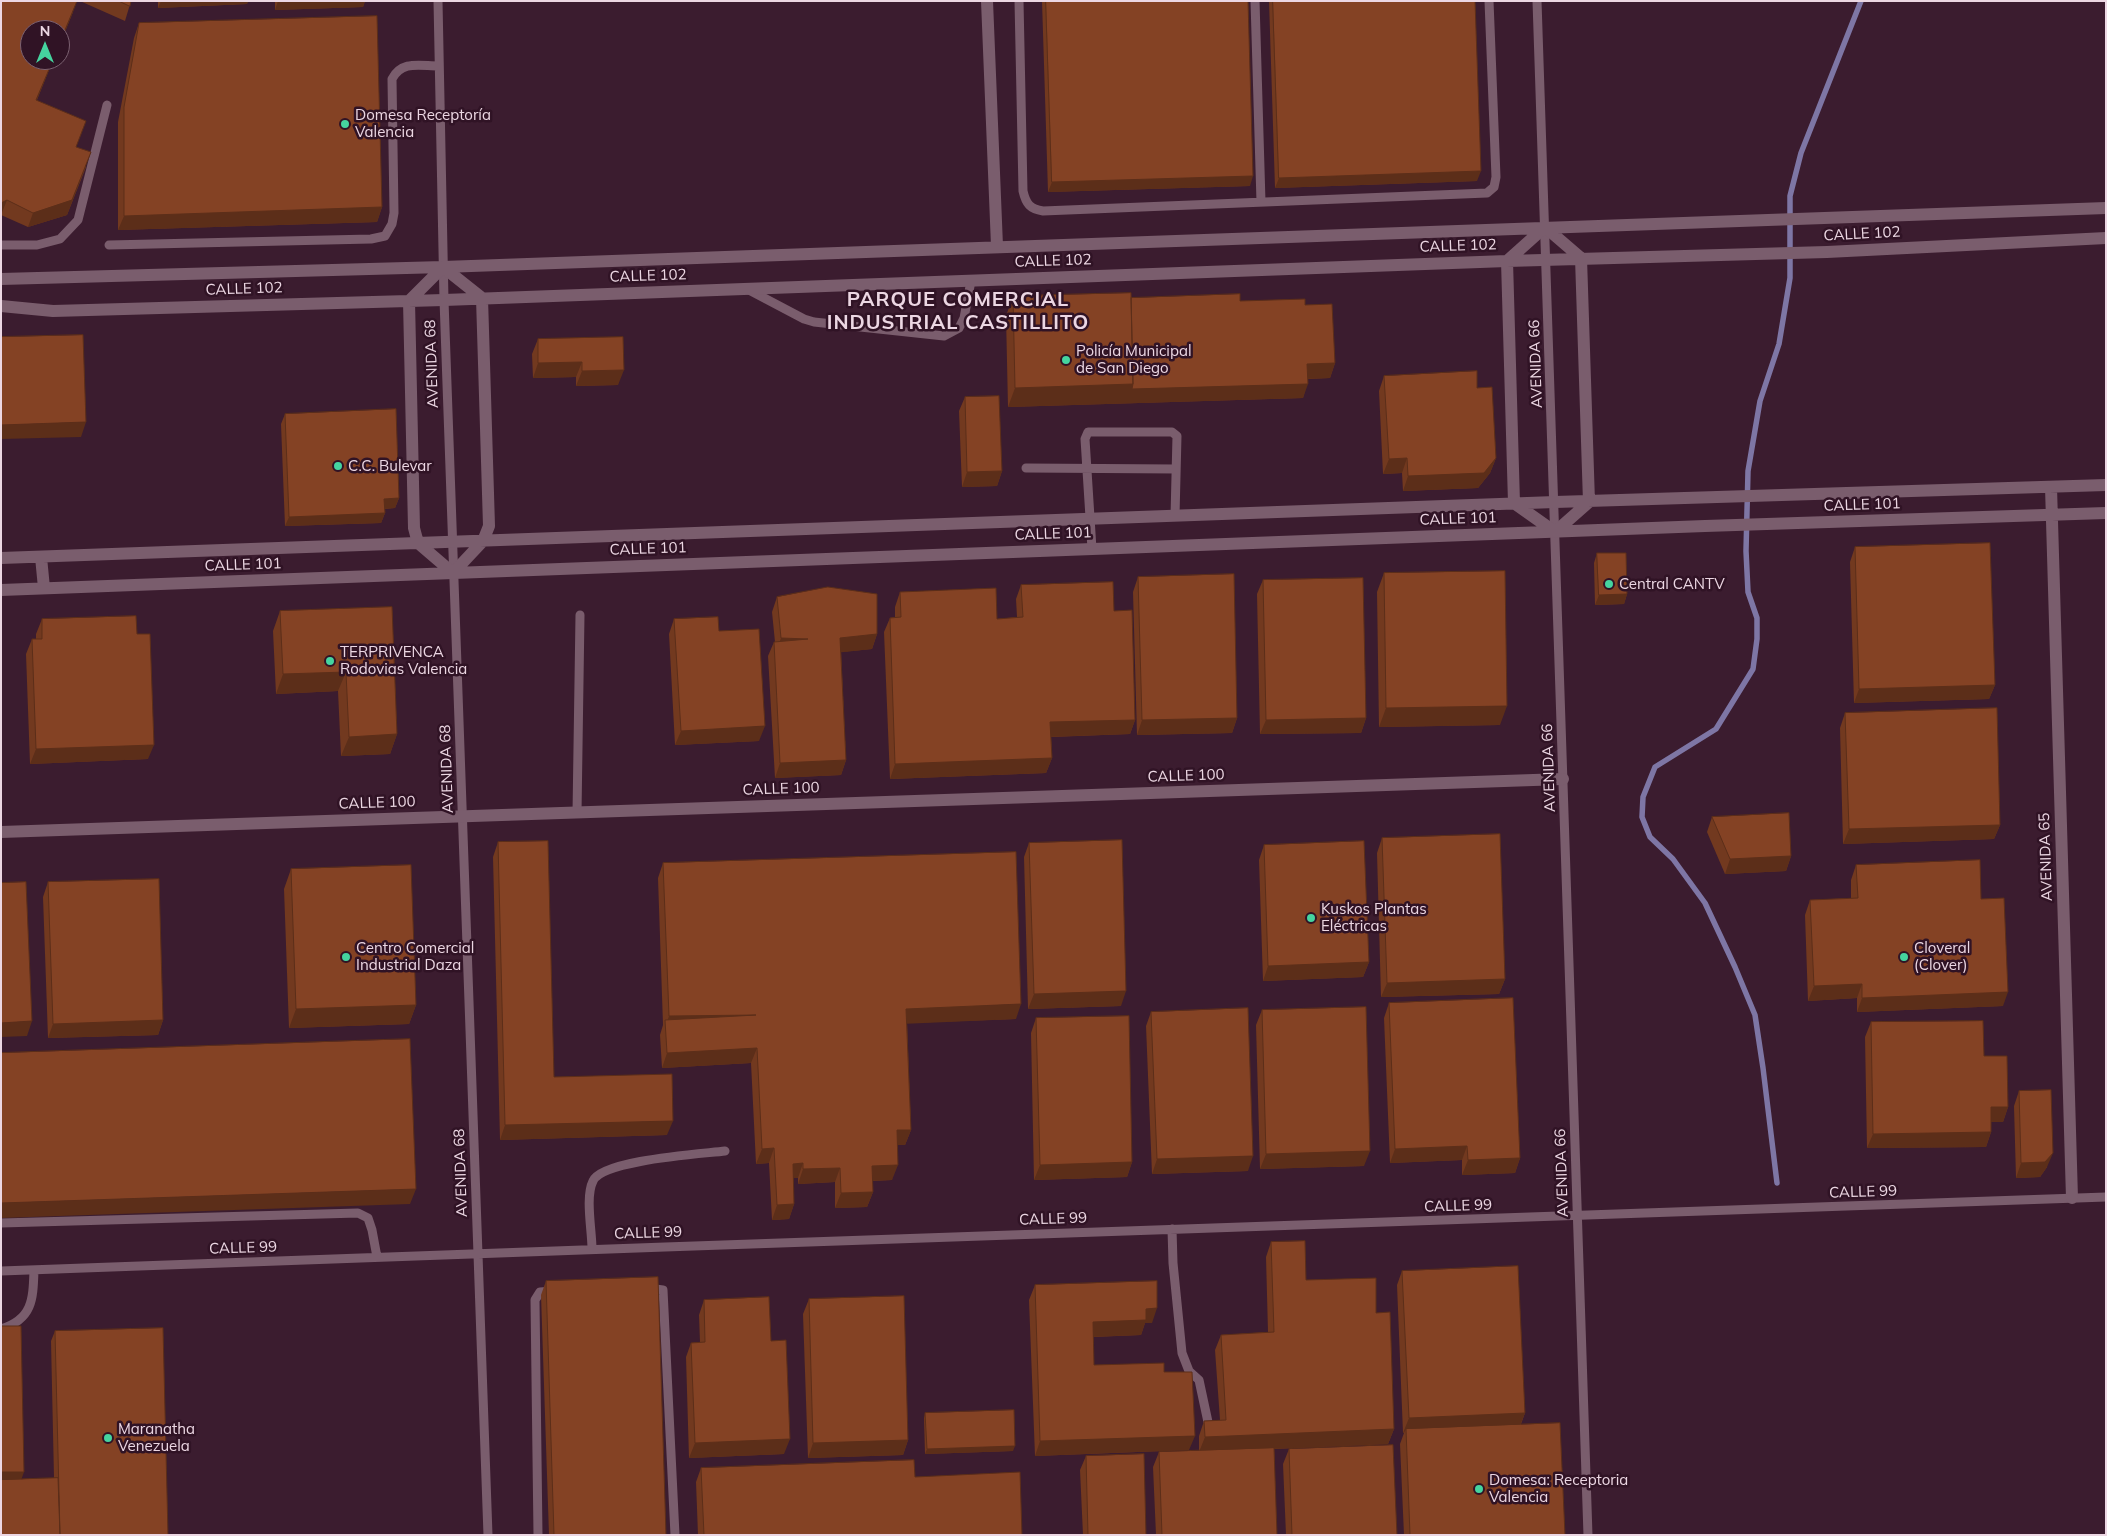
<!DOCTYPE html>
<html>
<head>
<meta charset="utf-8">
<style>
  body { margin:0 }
  #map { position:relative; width:2107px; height:1536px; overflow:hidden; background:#3b1c2f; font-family:Mulish,sans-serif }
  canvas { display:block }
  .frame { position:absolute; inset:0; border:2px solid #ecd7e3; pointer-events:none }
  .north { position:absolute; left:20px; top:20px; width:50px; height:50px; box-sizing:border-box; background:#301325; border:1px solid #7b6171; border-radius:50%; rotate:0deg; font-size:14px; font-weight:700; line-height:20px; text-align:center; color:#ecd7e3 }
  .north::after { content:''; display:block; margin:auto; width:18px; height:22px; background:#45d49f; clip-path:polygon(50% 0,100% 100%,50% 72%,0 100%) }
</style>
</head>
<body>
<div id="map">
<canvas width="2107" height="1536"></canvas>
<div class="frame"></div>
<div class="north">N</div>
</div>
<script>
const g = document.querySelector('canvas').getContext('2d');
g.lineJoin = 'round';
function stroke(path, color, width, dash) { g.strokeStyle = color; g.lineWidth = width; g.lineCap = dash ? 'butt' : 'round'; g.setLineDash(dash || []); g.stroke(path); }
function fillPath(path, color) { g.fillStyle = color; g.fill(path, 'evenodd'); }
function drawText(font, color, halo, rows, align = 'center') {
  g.font = font + ' Mulish,sans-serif'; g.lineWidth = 5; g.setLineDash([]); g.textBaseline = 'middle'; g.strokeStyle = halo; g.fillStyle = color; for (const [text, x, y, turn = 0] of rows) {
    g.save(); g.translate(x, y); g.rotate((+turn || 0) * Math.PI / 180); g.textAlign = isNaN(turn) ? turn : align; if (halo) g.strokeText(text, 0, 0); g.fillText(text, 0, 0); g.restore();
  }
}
stroke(new Path2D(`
  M1777 1183 1763 1068 1755 1015 1735 967 1705 903 1673 859 1650 837 1642 817 1643 797 1655 767 1716 729 1753 669 1757 639V618L1748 592 1746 551 1748 471 1760 401 1779 344 1790 278V196L1801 153 1861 1`), '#7e76a5', 5.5);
stroke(new Path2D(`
  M438 1 444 300 488 1535
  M1019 1 1023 191C1026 204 1030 209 1043 211L1487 193 1494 187 1496 177 1489 1
  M1255 1 1261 202
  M1537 1 1588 1535
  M1 245H37L60 239 78 220 107 105
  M109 245 371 239 385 236 392 224 394 213 392 79C402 60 420 66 439 66
  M749 290 804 319 814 322 944 336 959 328 964 318 971 281
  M1026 468 1176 469
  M1092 549 1085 439 1088 432H1172L1177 436 1175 516
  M577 813 580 615
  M1 1223 358 1213 368 1218 372 1230 377 1257
  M1172 1229 1173 1263 1182 1353 1189 1371 1199 1380 1208 1422
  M592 1249C592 1230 585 1197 593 1181 602 1160 701 1154 725 1151
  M1 1271 665 1247 2106 1197
  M648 1288 663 1290 675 1535
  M1 1329C33 1319 33 1299 34 1270
  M538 1535 535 1300 540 1292 553 1291`), '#7a5d6d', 9);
stroke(new Path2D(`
  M987 1 997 246
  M1545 227 1581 258 1589 502 1555 532 1514 503 1507 261Z
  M443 267 482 298 489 526 483 541 453 573 418 543 414 528 409 301Z
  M1 279 443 267 2106 208
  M1 306 53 311 444 300 1507 261 1827 252 2106 238
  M2051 487 2072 1198
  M41 557 44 588
  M1 558 1555 502 2106 485
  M1 590 1705 526 2106 513
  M1 832 1563 779`), '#7a5d6d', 12);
fillPath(new Path2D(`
  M1 1 73 12 60 44V30L30 60H53L37 100 77 147 86 167 67 215 28 227 1 215Z
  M80 1H131L125 21Z
  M158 1H248L247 4 158 8Z
  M275 1H365L363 7 275 10Z
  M1042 1H1248L1250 186 1048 192Z
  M1269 1H1475L1477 181 1275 188Z
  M139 23 382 207 377 222 118 230V122L134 38Z
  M1013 296 1240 301 1305 305 1335 363 1330 378 1308 379 1303 398 1008 407 1006 316Z
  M623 337 618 385 576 386V377L533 378 532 354 538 339Z
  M1384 376 1477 388 1496 458 1490 473 1478 488 1403 491 1402 473 1383 474 1379 391Z
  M965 397 1002 471 997 486 962 487 959 411Z
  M285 414 399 498 395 508 384 509 385 513 381 523 285 526 281 424Z
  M1855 547 1995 685 1989 699 1854 703 1850 562Z
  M1597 553 1627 594 1624 604 1595 605 1594 563Z
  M1384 573 1500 725 1379 727 1377 592Z
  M1138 577 1237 718 1232 733 1137 735 1133 592Z
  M1263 580 1366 718 1361 733 1260 734 1257 594Z
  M1021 585 1114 611 1135 720 1130 734 1051 737 1052 758 1046 773 890 779 884 632 890 618 895 617V607L900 592 997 619 1017 617 1016 599Z
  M777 597 877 634 872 649 841 652 846 760 841 775 775 778 768 656 774 642H775L772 612Z
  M392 607 397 734 390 754 341 756 338 691 276 694 273 631 280 611Z
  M42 619 137 634 148 759 30 764 26 654 32 639H36V634Z
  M674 619 719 631 759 741 675 745 669 634Z
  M1845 713 2000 825 1994 839 1843 844 1840 728Z
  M1712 817 1791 856 1786 871 1725 874 1707 832Z
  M1382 838 1505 979 1499 994 1381 997 1377 853Z
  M498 842 554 1077 667 1135 500 1140 493 857Z
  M1029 843 1121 1006 1028 1009 1024 857Z
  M1264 845 1369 962 1363 977 1263 981 1259 860Z
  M663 863 1016 1019 907 1023 911 1130 905 1145H897L892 1180 872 1181 873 1192 867 1207 835 1208V1182L798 1184V1178H793L794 1204 789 1219 772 1220 769 1163 756 1164 751 1063 662 1068 660 1035 663 1025 658 878Z
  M1856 865 1981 899 2003 1006 1857 1012V998L1808 1001 1805 915 1810 900 1851 898V880Z
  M291 869 416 1005 409 1024 289 1028 284 889Z
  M48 882 163 1020 158 1035 48 1038 43 897Z
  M1389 1003 1520 1158 1515 1173 1462 1175V1160L1390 1163 1384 1018Z
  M1262 1010 1364 1166 1260 1169 1256 1025Z
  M1151 1012 1248 1171 1152 1174 1146 1026Z
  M1036 1018 1132 1162 1127 1177 1034 1180 1031 1033Z
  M1871 1022 2008 1107 2003 1122H1991V1132L1986 1147 1867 1148 1865 1037Z
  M2019 1091 2047 1167 2040 1177 2016 1178 2014 1106Z
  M1271 1242 1306 1280 1376 1313 1394 1429 1388 1444 1274 1449 1277 1535H1156L1153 1467 1159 1452 1199 1451V1436L1204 1421 1220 1420 1215 1350 1221 1335 1268 1332 1266 1257Z
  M1402 1271 1525 1413 1521 1424 1565 1535H1404L1400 1444 1404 1433H1403L1397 1285Z
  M546 1281 666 1535H549L541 1295Z
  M1035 1285 1152 1323H1145L1141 1335 1093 1337 1094 1365 1164 1372 1189 1450 1035 1456 1029 1300Z
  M809 1299 908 1440 903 1455 808 1458 803 1314Z
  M704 1300 771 1341 784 1454 689 1458 686 1357 691 1343 700 1342 699 1315Z
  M55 1331 168 1535 22 1479 54 1478 51 1341Z
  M925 1413 1013 1451 925 1454 924 1418Z
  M1289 1449 1397 1535H1286L1283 1464Z
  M1086 1456 1146 1535H1083L1080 1470Z
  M701 1468 915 1477 1022 1535H698L696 1482Z`), '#72391f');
fillPath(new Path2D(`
  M77 1 73 12 60 44V42Z
  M161 1H248L247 4 158 8Z
  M278 1H365L363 7 275 10Z
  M53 60 31 114 36 100Z
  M91 152 67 215 28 227 33 213Z
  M1481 171 1477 181 1275 188 1279 178Z
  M1253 176 1250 186 1048 192 1052 182Z
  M7 200 1 215V203Z
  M382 207 377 222 118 230 124 216Z
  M582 362 576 377 533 378 538 363Z
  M1335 363 1330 378 1302 379 1307 364Z
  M624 370 618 385 576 386 582 371Z
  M1133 384H1308L1303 398 1008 407 1015 388Z
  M86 422 81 437 1 439V425Z
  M1407 458 1402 473 1383 474 1389 459Z
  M1496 458 1490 473 1478 488 1403 491 1408 476Z
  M1002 471 997 486 962 487 967 472Z
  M399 498 395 508 380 509 384 499Z
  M385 513 381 523 285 526 289 517Z
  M1627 594 1624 604 1595 605 1599 595Z
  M877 634 872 649 835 653 840 638Z
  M781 638 808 639 776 653Z
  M346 672 338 691 276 694 283 674Z
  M1995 685 1989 699 1854 703 1859 689Z
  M1507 706 1500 725 1379 727 1386 708Z
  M1237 718 1232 733 1137 735 1142 720Z
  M1366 718 1361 733 1260 734 1266 720Z
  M1135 720 1130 734 1045 737 1050 722Z
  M765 726 759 741 675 745 681 731Z
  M397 734 390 754 341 756 349 737Z
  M154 745 148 759 30 764 36 749Z
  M1052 758 1046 773 890 779 895 764Z
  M846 760 841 775 775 778 780 763Z
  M2000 825 1994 839 1843 844 1849 829Z
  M1791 856 1786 871 1725 874 1730 859Z
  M1369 962 1363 977 1263 981 1268 966Z
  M1505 979 1499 994 1381 997 1387 983Z
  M1862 984 1857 998 1808 1001 1814 986Z
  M1126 991 1121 1006 1028 1009 1034 994Z
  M2008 992 2003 1006 1857 1012 1862 998Z
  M1021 1004 1016 1019 901 1024 906 1009Z
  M416 1005 409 1024 289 1028 296 1009Z
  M756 1015 666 1025 669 1016Z
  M163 1020 158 1035 48 1038 53 1024Z
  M32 1021 27 1036 1 1037V1023Z
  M757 1048 751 1063 662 1068 667 1053Z
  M1991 1107H2008L2003 1122H1985Z
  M673 1121 667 1135 500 1140 505 1125Z
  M897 1130H911L905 1145H891Z
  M1991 1132 1986 1147 1867 1148 1873 1134Z
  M1467 1146 1462 1160 1390 1163 1395 1149Z
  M774 1148 769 1163 756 1164 762 1149Z
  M1370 1151 1364 1166 1260 1169 1266 1154Z
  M2053 1153 2047 1167 2040 1177 2016 1178 2021 1163Z
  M1253 1156 1248 1171 1152 1174 1157 1159Z
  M1520 1158 1515 1173 1462 1175 1468 1160Z
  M1132 1162 1127 1177 1034 1180 1040 1165Z
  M803 1163 798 1178H788L793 1164Z
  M898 1165 892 1180 867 1181 872 1166Z
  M840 1168 835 1182 798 1184 803 1169Z
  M416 1189 410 1204 1 1218V1203Z
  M873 1192 867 1207 835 1208 841 1193Z
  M794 1204 789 1219 772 1220 777 1205Z
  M1157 1308 1152 1323H1145L1141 1335 1088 1337 1093 1322 1146 1309Z
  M1525 1413 1519 1428 1406 1429 1404 1433H1403L1409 1418Z
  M1394 1429 1388 1444 1199 1452 1205 1437Z
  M1195 1436 1189 1450 1035 1456 1040 1441Z
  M790 1439 784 1454 689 1458 695 1443Z
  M908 1440 903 1455 808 1458 813 1443Z
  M1015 1446 1013 1451 925 1454 927 1449Z
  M1 1472H24L19 1486 1 1487Z`), '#5c2e19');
const building = new Path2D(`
  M1 1H77L60 42V30H30V60H53L36 100 86 121 76 147 91 152 72 200 33 213 7 200 1 203Z
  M119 1H131L130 6Z
  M1046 1H1248L1253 176 1052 182Z
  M1273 1H1475L1481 171 1279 178Z
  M377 16 382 207 124 216V107L139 23Z
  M1131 293 1133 384 1015 388 1013 296Z
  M1240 294V301L1305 299V305L1332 304 1335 363 1307 364 1308 384 1132 389 1133 384 1131 298Z
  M83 335 86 422 1 425V337Z
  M623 337 624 370 582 371V362L538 363V339Z
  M1477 371V388L1492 387 1496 458 1484 473 1408 476 1407 458 1389 459 1384 376Z
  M999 396 1002 471 967 472 965 397Z
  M396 409 399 498 384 499 385 513 289 517 285 414Z
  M1990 543 1995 685 1859 689 1855 547Z
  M1597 553H1626L1627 594 1599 595Z
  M1505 571 1507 706 1386 708 1384 573Z
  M1234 574 1237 718 1142 720 1138 577Z
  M1363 578 1366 718 1266 720 1263 580Z
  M1113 582 1114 611 1132 610 1135 720 1050 722 1052 758 895 764 890 618 901 617 900 592 996 588 997 619 1023 617 1021 585Z
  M828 587 877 594V634L840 638 846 760 780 763 774 642 808 639 781 638 777 597Z
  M392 607 397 734 349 737 346 672 283 674 280 611Z
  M136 616 137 634H150L154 745 36 749 32 639H42V619Z
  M718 617 719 631 759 629 765 726 681 731 674 619Z
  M1997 708 2000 825 1849 829 1845 713Z
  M1789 813 1791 856 1730 859 1712 817Z
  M1500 834 1505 979 1387 983 1382 838Z
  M1122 840 1126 991 1034 994 1029 843Z
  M548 841 554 1077 672 1074 673 1121 505 1125 498 842Z
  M1364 841 1369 962 1268 966 1264 845Z
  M1016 852 1021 1004 906 1009 911 1130H897L898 1165 872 1166 873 1192 841 1193 840 1168 803 1169V1163L793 1164 794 1204 777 1205 774 1148 762 1149 757 1048 667 1053 665 1020 756 1015 669 1016 663 863Z
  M1980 860 1981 899 2004 898 2008 992 1862 998V984L1814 986 1810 900 1858 898 1856 865Z
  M411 865 416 1005 296 1009 291 869Z
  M159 879 163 1020 53 1024 48 882Z
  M26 882 32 1021 1 1023V883Z
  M1513 998 1520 1158 1468 1160 1467 1146 1395 1149 1389 1003Z
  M1366 1007 1370 1151 1266 1154 1262 1010Z
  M1248 1008 1253 1156 1157 1159 1151 1012Z
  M1129 1016 1132 1162 1040 1165 1036 1018Z
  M1983 1021 1984 1056H2007L2008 1107H1991V1132L1873 1134 1871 1022Z
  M410 1039 416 1189 1 1203V1053Z
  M2051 1090 2053 1153 2045 1162 2021 1163 2019 1091Z
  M1305 1241 1306 1280 1376 1278V1313L1390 1312 1394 1429 1205 1437 1204 1421 1226 1420 1221 1335 1274 1332 1271 1242Z
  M1518 1266 1525 1413 1409 1418 1402 1271Z
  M658 1277 666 1535H554L546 1281Z
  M1157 1281V1308L1146 1309V1320L1093 1322 1094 1365 1164 1363V1372H1192L1195 1436 1040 1441 1035 1285Z
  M904 1296 908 1440 813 1443 809 1299Z
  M769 1297 771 1341 786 1340 790 1439 695 1443 691 1343 705 1342 704 1300Z
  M1 1326H21L24 1472H1Z
  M163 1328 168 1535H60L55 1331Z
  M1014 1410 1015 1446 927 1449 925 1413Z
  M1560 1423 1565 1535H1410L1406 1429Z
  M1393 1445 1397 1535H1292L1289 1449Z
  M1274 1448 1277 1535H1162L1159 1452Z
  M1144 1454 1146 1535H1088L1086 1456Z
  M914 1460 915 1477 1020 1472 1022 1535H704L701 1468Z
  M58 1478 60 1535H1V1480Z`);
fillPath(building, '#844224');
stroke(building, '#5c2e19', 1);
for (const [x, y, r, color] of [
  [345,124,5,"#45d49f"],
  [1066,360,5,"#45d49f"],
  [338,466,5,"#45d49f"],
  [1609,584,5,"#45d49f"],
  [330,661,5,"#45d49f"],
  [1311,918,5,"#45d49f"],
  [346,957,5,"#45d49f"],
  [1904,957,5,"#45d49f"],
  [108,1438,5,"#45d49f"],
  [1479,1489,5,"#45d49f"]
]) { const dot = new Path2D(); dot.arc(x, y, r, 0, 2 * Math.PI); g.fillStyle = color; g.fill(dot); stroke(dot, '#301325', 2); }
drawText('15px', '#ecd7e3', '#301325', [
  ["Domesa Receptoría",355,115],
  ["Valencia",355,132],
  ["Policía Municipal",1076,351],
  ["de San Diego",1076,368],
  ["C.C. Bulevar",348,466],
  ["Central CANTV",1619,584],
  ["TERPRIVENCA",340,652],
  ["Rodovias Valencia",340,669],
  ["Kuskos Plantas",1321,909],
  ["Eléctricas",1321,926],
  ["Centro Comercial",356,948],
  ["Industrial Daza",356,965],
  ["Cloveral",1914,948],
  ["(Clover)",1914,965],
  ["Maranatha",118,1429],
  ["Venezuela",118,1446],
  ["Domesa: Receptoria",1489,1480],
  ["Valencia",1489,1497]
], 'left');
drawText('15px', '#ecd7e3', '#301325', [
  ["CALLE 102",1862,234,-3],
  ["CALLE 102",1458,246,-2],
  ["CALLE 102",1053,261,-2],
  ["CALLE 102",648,276,-2],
  ["CALLE 102",244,289,-2],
  ["AVENIDA 68",432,364,-92],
  ["AVENIDA 66",1536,364,-92],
  ["CALLE 101",1862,505,-2],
  ["CALLE 101",1458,519,-2],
  ["CALLE 101",1053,534,-2],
  ["CALLE 101",648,549,-2],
  ["CALLE 101",243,565,-2],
  ["AVENIDA 66",1549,768,-92],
  ["AVENIDA 68",447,769,-92],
  ["CALLE 100",1186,776,-2],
  ["CALLE 100",781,789,-2],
  ["CALLE 100",377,803,-2],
  ["AVENIDA 65",2046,857,-92],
  ["AVENIDA 68",461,1173,-92],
  ["AVENIDA 66",1562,1173,-92],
  ["CALLE 99",1863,1192,-2],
  ["CALLE 99",1458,1206,-2],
  ["CALLE 99",1053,1219,-2],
  ["CALLE 99",648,1233,-2],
  ["CALLE 99",243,1248,-2]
]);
g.letterSpacing = '1px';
drawText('bold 20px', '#ecd7e3', '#301325', [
  ["PARQUE COMERCIAL",958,300],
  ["INDUSTRIAL CASTILLITO",958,323]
]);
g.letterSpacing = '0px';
</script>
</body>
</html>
